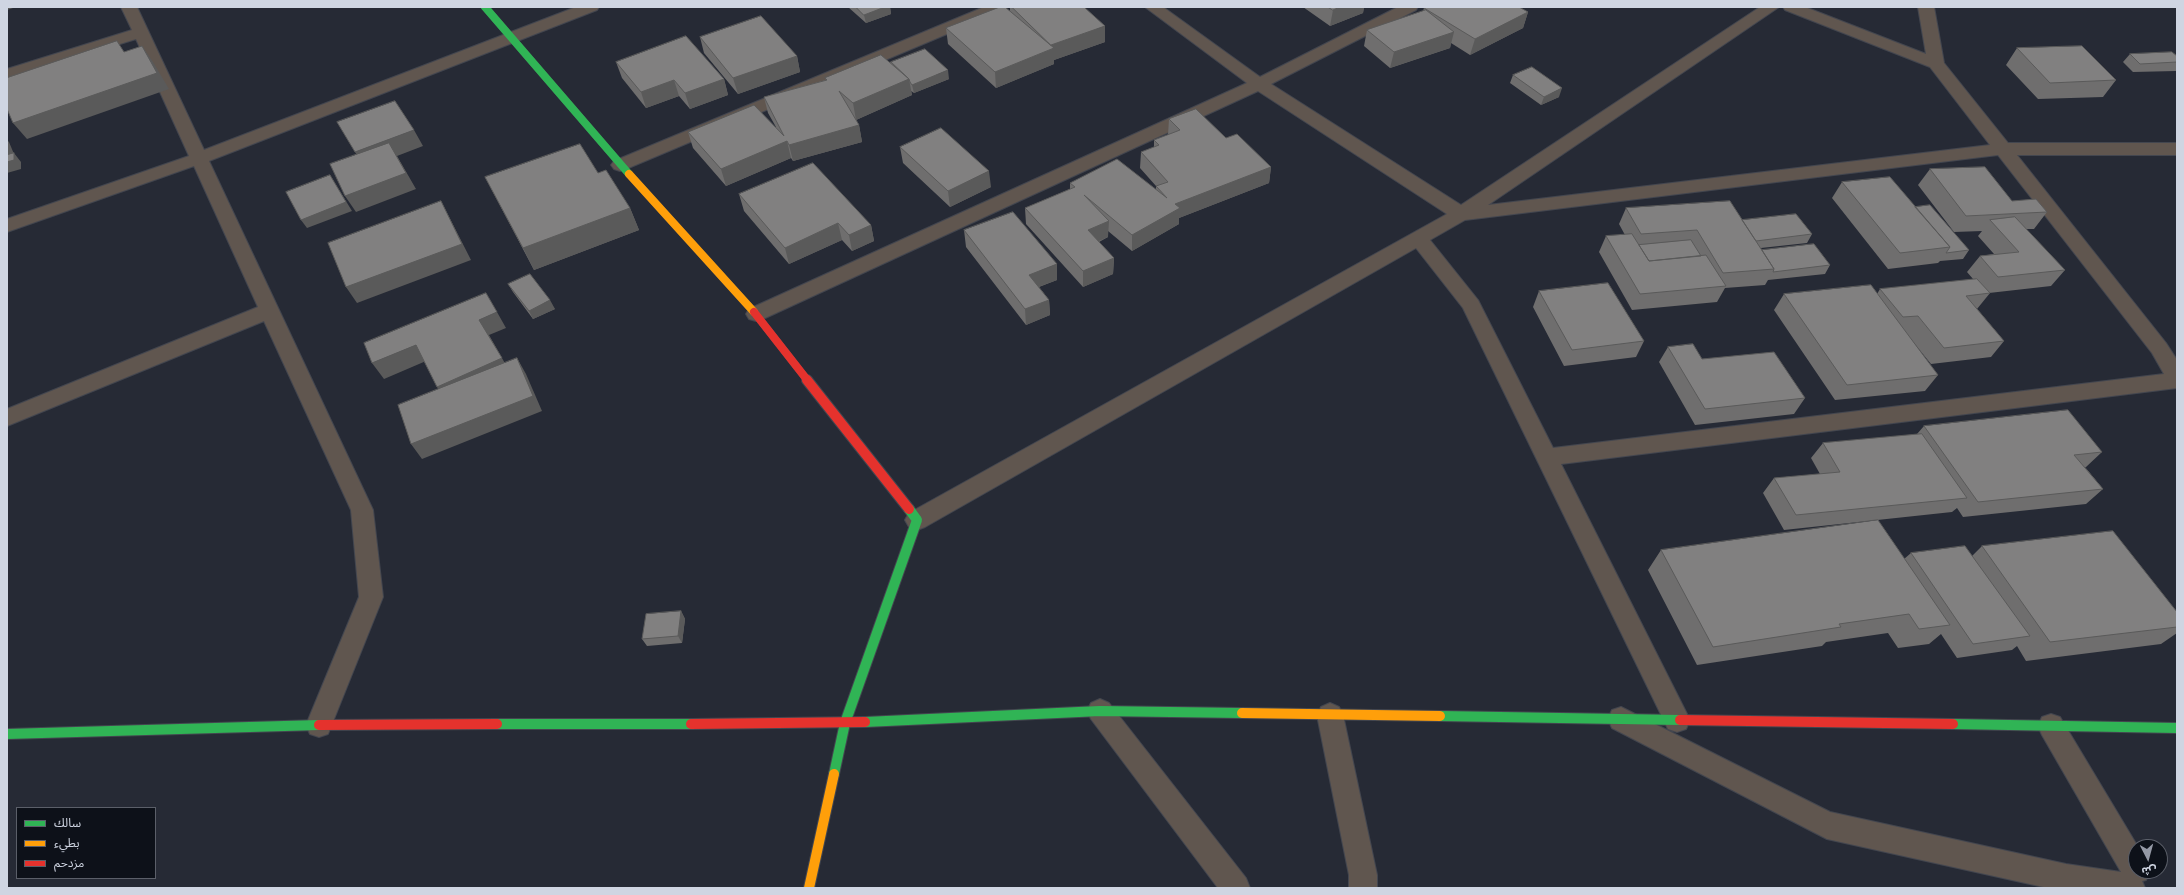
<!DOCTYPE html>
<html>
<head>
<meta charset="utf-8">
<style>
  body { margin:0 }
  #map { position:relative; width:2184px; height:895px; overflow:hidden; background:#262a35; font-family:"Fira Sans Condensed","Noto Sans Arabic",sans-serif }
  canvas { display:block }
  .frame { position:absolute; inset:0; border:8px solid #cfd5e2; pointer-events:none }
  .legend { position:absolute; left:16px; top:807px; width:140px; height:72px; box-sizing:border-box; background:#0d1119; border:1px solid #5b5f69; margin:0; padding:5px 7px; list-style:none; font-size:12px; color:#cfd5e2 }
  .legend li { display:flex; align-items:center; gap:8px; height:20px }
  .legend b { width:20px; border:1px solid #5b5f69 }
  .north { position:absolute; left:2128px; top:839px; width:40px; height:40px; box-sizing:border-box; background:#0d1119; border:1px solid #5b5f69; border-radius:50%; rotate:174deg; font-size:11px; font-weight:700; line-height:16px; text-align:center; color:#cfd5e2 }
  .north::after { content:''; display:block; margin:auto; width:14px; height:18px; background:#9499a5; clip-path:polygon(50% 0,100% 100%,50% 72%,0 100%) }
</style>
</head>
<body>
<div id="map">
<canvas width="2184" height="895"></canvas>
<div class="frame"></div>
<ul class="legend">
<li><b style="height:5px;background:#30b455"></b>سالك</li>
<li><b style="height:5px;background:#ff9f0a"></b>بطيء</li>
<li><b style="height:5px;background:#e5322d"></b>مزدحم</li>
</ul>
<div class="north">ش</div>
</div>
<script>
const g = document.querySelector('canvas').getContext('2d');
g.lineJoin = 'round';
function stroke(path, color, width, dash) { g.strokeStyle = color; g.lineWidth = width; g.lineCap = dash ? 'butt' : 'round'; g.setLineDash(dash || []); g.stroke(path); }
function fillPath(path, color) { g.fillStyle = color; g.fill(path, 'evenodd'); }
const street = new Path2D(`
  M121 7H137L204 150 576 7H599L597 10 209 161 373 510 383 597 328 734 319 737 310 734 306 725 359 597 351 510 264 321 7 426V409L258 307 194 166 7 232V219L189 156 136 39 7 79V69L132 30Z
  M984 7H1006L1004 10 626 169 620 171 614 169 611 165 614 161Z
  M1145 7H1163L1260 77 1398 7H1418L1416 10 1271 84 1461 205 1760 7H1779L1488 205 1990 145 1930 67 1785 10 1783 7H1805L1926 54 1918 7H1934L1944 63 2008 143H2177V155H2017L2166 343 2177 360V388L1561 464 1690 720 1686 729 1677 732 1668 729 1463 308 1416 248 925 527 917 530 909 527 905 520 909 513 1447 214 1258 91 763 319 756 321 749 319 746 314 749 309 1247 83ZM1998 155 2152 353 2164 374 1553 448 1478 300 1430 240 1465 220Z
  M1100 699 1109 703 1246 878 1250 888H1218L1091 719 1087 711 1091 703Z
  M1330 703 1339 707 1343 715 1377 875V888H1349V875L1317 715 1321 707Z
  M1621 707 1830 812 2066 864 2121 872 2042 735 2038 726 2042 717 2051 714 2060 717 2138 847H2136V871H2150L2146 880 2142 881 2145 888H2048L1827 839 1612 728 1608 719 1612 710Z`);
const fastFar1 = new Path2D(`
  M485 7 629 174`);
const fast = new Path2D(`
  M1440 716 1680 720
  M865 722 1100 711 1242 713
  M497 724H691
  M1953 724 2177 728
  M7 734 319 725
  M834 774 845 723 917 520 909 509`);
const slowFar1 = new Path2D(`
  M629 174 754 312`);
const slow = new Path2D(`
  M1242 713 1440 716
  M809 888 834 774`);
const jamFar1 = new Path2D(`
  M754 312 808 381`);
const jam = new Path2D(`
  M807 380 909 509
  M1680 720 1953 724
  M691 724 865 722
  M319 725 497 724`);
stroke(street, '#43464f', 2);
stroke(fastFar1, '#43464f', 8);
stroke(fast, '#43464f', 12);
stroke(slowFar1, '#43464f', 8);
stroke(slow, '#43464f', 12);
stroke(jamFar1, '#43464f', 8);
stroke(jam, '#43464f', 12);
fillPath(street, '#60564f');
stroke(fastFar1, '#30b455', 8);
stroke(fast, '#30b455', 10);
stroke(slowFar1, '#ff9f0a', 8);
stroke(slow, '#ff9f0a', 10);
stroke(jamFar1, '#e5322d', 8);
stroke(jam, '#e5322d', 10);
fillPath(new Path2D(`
  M848 7H890L891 14 866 23Z
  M1010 7H1084L1105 42 1054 60V64L996 88 948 44 946 28 1010 11Z
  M1303 7H1364L1363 13 1330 26Z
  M1424 8 1528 12 1523 28 1470 55 1451 43 1450 48 1390 68 1364 46 1367 30 1423 11Z
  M700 37 797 56 800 72 738 94 704 53Z
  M2017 48 2116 80 2103 97 2038 99 2006 65Z
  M2130 54 2177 56V69L2176 71 2133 72 2123 62Z
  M616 62 724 79 728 95 690 109 679 96 646 108 622 78Z
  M890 62 949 79 914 93 911 91 912 95 856 120 855 118 859 125 862 142 793 161 791 158 726 186 693 148 688 132 776 127 768 113 764 97 826 80 825 78Z
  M1513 75 1559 97 1541 105 1510 83Z
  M1169 119 1226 138 1271 167 1269 183 1179 218V224L1132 251 1108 231V237L1099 242 1114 258 1113 274 1083 287 1026 224 1025 208 1070 189V183L1156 189V186L1140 168 1141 152 1154 148V140L1168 135Z
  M900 147 991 187 950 207 903 163Z
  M1930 169 2012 201 2047 212 2034 229H2026L2065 270 2051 286 1989 293H1990L1977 309 2004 341 1991 357 1931 364 1905 332 1938 375 1925 391 1835 400 1774 310 1784 294H1877L1880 289 1973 279 1967 272 1980 256 1994 254 1978 236 1982 231 1954 232 1918 185Z
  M485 177 630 208 639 230 534 270Z
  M1842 182 1915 207 1969 250 1963 259 1940 261 1938 263 1888 269 1832 198Z
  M739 194 871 225 874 241 852 251 842 240 789 264 744 211Z
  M1626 208 1742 220 1812 234 1807 243 1761 248 1762 250 1830 265 1825 274 1768 280 1765 285 1725 288 1717 302 1632 310 1599 252 1606 236 1625 235 1619 224Z
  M964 230 1057 280 1039 287 1049 300 1050 315 1026 325 966 247Z
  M508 284 555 309 533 319 513 292Z
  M1539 291 1644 341 1636 357 1564 366 1533 307Z
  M1668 347 1702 359 1805 398 1794 414 1695 425 1659 362Z
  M1924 426 2102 452 2086 467H2085L2103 489 2086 504 1963 517 1957 508 1952 512 1784 530 1763 493 1774 478 1820 474 1811 458 1823 443 1917 434Z
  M1982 546 2177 612V633L2161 644 2026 661 2017 646 2012 650 1957 658 1941 634 1929 644 1898 648 1888 633 1826 642 1822 646 1697 665 1648 570 1661 550 1904 559 1911 553 1972 556Z
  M681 611 685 619 682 643 647 646 642 639Z`), '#6f6e6e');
fillPath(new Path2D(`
  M7 7H16L7 10Z
  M885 7H890L891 14 866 23 864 15Z
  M1340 7H1364L1363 13 1330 26 1333 10Z
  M1528 12 1523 28 1470 55 1475 39Z
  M1105 26V42L1054 60V64L996 88 995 72 1052 49 1051 45Z
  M1454 32 1450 48 1390 68 1394 52Z
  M142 46 153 62 169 89 27 139 13 123Z
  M797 56 800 72 738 94 733 78Z
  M948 70 949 79 914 93 912 85Z
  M724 79 728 95 690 109 685 93Z
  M909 79 912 95 856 120 853 103Z
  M674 80 679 96 646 108 641 92Z
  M1562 88 1559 97 1541 105 1544 97Z
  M859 125 862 142 793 161 789 145Z
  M414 130 423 146 397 156 416 189 356 212 345 196 365 168 355 152Z
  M7 140 9 142 14 154V153L21 162V169L7 173Z
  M787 141 791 158 726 186 721 169Z
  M1271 167 1269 183 1179 218V224L1132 251V235L1175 204Z
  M989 171 991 187 950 207 948 191Z
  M330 175 352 211 307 228 301 220Z
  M441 201 471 260 357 303 346 287Z
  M630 208 639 230 534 270 523 248Z
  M1109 221 1108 237 1088 246V230Z
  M838 223 842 240 789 264 785 248Z
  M871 225 874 241 852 251 849 235Z
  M1114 258 1113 274 1083 287V271Z
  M1057 264V280L1030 290 1029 275Z
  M550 300 555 309 533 319 529 311Z
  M1049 300 1050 315 1026 325 1025 309Z
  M497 312 506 328 489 335 511 374 448 402 437 387 479 320Z
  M416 345 426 361 384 379 372 363Z
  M517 358 526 374 542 411 422 459 411 444Z
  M681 611 685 619 682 643 678 636Z`), '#5a5a5a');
const building = new Path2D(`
  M856 7H885L864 15Z
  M1000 7H1005L1054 48 995 72 946 28Z
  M1012 7H1084L1105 26 1051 45Z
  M1328 7H1340L1333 10Z
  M1427 7H1519L1528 12 1475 39 1424 8Z
  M1426 10 1454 32 1394 52 1367 30Z
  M761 16 797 56 733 78 700 37Z
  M686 36 724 79 685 93 674 80 641 92 616 62Z
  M117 41 124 52 142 46 157 73 13 123 7 109V78Z
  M2082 46 2116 80 2050 83 2017 48Z
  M925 49 948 70 912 85 910 82 909 79 891 62Z
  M2172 52 2177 56V62L2140 64 2130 54Z
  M881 55 909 79 853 103 839 91 859 125 789 145 787 141 721 169 688 132 754 105 784 136 764 97 827 80 825 78Z
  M1532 67 1562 88 1544 97 1513 75Z
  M395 101 414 130 355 152 337 122Z
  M1196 109 1226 138 1237 134 1271 167 1175 204 1180 208 1132 235 1084 195 1109 221 1088 230 1114 258 1083 271 1025 208 1075 187 1070 183 1117 159 1167 198 1156 186 1168 182 1141 152 1159 145 1154 140 1180 130 1169 119Z
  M941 128 989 171 948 191 900 147Z
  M389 143 406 173 345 196 330 164Z
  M580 144 598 173 606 170 630 208 523 248 485 177Z
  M14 153V160L7 162V155Z
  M813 163 871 225 849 235 838 223 785 248 739 194Z
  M1985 167 2012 201 2036 199 2047 212 1966 216 1930 169Z
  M330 175 346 202 301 220 286 192Z
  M1890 177 1950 247 1900 253 1842 182Z
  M441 201 462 244 346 287 328 243Z
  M1730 201 1774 269 1723 273 1697 230 1641 234 1626 208Z
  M1930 205 1969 250 1946 253 1950 247 1915 207Z
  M1013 212 1057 264 1029 275 1049 300 1025 309 964 230Z
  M1796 214 1812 234 1756 241 1742 220Z
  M2015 217 2065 270 1998 277 1980 256 2019 252 1990 220Z
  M1632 234 1649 261 1706 255 1726 286 1640 294 1606 236Z
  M1691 240 1701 256 1649 261 1639 245Z
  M1814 244 1830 265 1773 272 1774 269 1762 250Z
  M530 274 550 300 529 311 508 284Z
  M1977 279 1990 293 1966 296 2004 341 1944 348 1918 316 1903 317 1880 289Z
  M1608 283 1644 341 1572 350 1539 291Z
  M1871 285 1938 375 1847 385 1784 294Z
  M486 293 497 312 479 320 502 358 437 387 416 345 372 363 364 343Z
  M1693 344 1702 359 1774 352 1805 398 1705 409 1668 347Z
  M517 358 533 396 411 444 398 405Z
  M2068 410 2102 452 2074 455 2103 489 1978 502 1924 426Z
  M1922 434 1967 498 1796 515 1774 478 1840 472 1823 443Z
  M1878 520 1950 625 1919 629 1909 614 1839 624 1841 627 1713 647 1661 550Z
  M2113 531 2177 612V627L2050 642 1982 546Z
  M1965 546 2030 636 1973 644 1911 553Z
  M681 611 678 636 642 639 646 614Z`);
fillPath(building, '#818080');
stroke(building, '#5a5a5a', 1);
</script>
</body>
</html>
